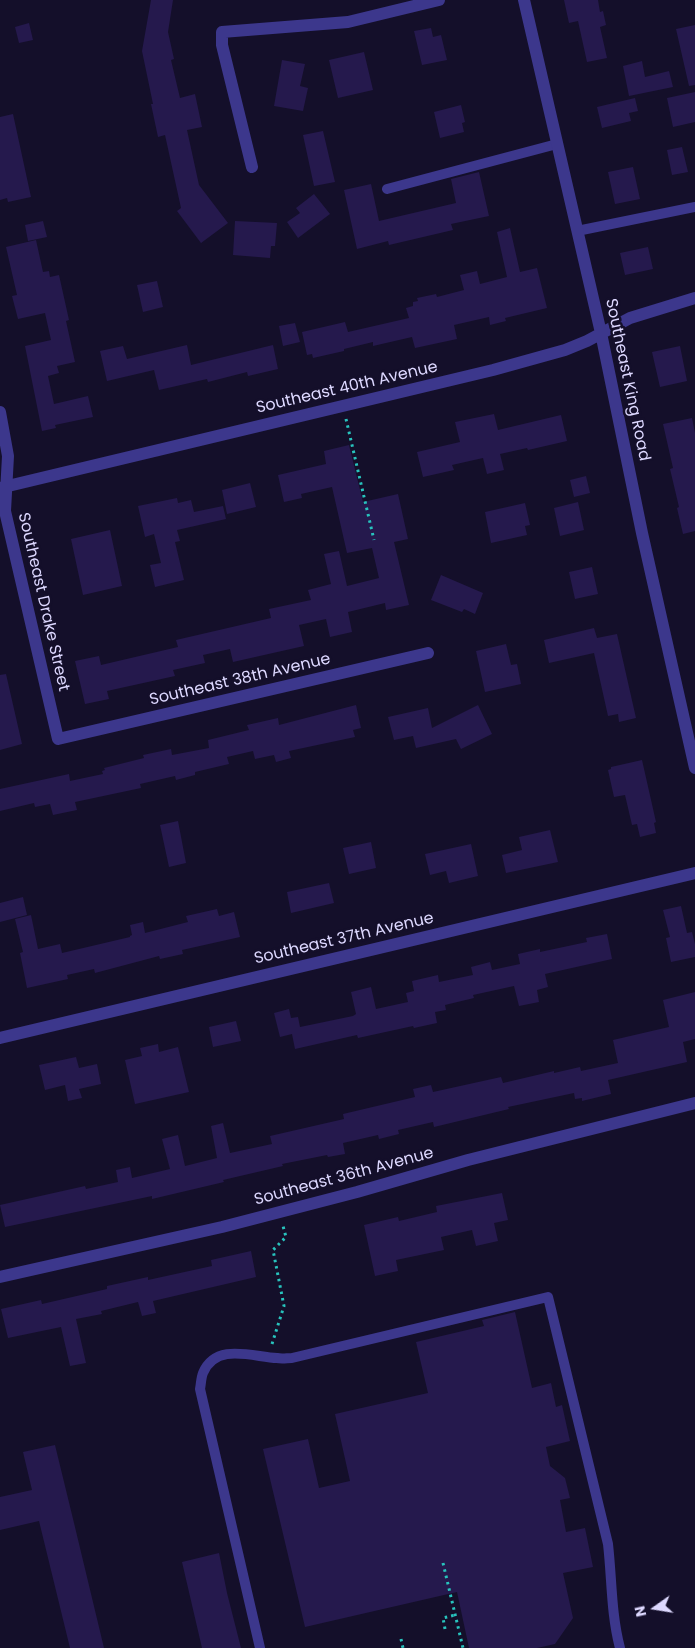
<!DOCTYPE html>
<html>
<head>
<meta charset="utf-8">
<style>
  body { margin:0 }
  #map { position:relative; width:695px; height:1648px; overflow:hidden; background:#140f2a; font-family:Poppins,sans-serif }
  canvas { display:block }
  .north { position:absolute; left:630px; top:1583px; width:50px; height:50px; -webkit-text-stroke:4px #140f2a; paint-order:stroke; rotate:257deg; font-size:14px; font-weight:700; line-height:20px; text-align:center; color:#ddd8ff }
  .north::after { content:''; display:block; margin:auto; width:18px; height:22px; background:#ddd8ff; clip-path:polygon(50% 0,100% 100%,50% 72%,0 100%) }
</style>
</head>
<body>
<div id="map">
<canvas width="695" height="1648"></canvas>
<div class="north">N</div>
</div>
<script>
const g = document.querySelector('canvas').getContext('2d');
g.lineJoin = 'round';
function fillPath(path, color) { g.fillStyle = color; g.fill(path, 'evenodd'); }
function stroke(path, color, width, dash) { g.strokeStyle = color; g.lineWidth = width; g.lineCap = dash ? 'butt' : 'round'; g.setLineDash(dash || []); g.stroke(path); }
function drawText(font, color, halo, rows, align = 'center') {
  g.font = font + ' Poppins,sans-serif'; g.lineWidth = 5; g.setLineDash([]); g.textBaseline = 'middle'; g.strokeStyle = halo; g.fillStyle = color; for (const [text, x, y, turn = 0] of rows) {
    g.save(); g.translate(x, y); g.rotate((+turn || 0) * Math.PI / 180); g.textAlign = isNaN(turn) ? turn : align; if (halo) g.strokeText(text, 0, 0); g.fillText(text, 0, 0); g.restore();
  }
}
fillPath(new Path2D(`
  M151 0H173L168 32 174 59 171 60 180 98 195 94 202 127 187 130 199 185 228 223 201 243 177 211 181 208 165 135 158 137 151 104H153L142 51Z
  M564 0H598L600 12 603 11 606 25 600 27 607 58 587 62 578 21 569 23Z
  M29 23 33 40 19 43 15 27Z
  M695 25V85L689 86 676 29Z
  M431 28 433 37 441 35 447 60 422 65 414 31Z
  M364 52 373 90 338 98 329 60Z
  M282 60 305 64 300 86 308 88 303 111 274 106Z
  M642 61 645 77 669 71 673 87 629 96 623 66Z
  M695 92V122L673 127 667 98Z
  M635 98 638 111 629 113 631 121 602 128 597 107Z
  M461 105 465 122 462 123 464 132 440 138 434 112Z
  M13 114 31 197 8 202 7 198 0 200V117Z
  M323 131 335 182 314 186 303 135Z
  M682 147 688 172 672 175 667 150Z
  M633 167 640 199 615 204 608 172Z
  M479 172 489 216 451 224 453 230 389 245 388 241 357 249 344 190 371 184 379 221 456 203 451 179Z
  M314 194 330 214 298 238 287 222 300 213 296 208Z
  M43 221 47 237 28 241 25 225Z
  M235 221 277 223 275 246H271L270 258 233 255Z
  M510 228 520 272 537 268 547 308 505 318 506 321 490 325 489 317 454 325 457 339 415 348 412 337 373 346V342L344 349V351L313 358 312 354 307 355 302 332 345 322 348 332 409 318 406 308 413 306V302L418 301 417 298 436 294 437 297 464 290 460 275 477 271 480 284 507 277 497 232Z
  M36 240 43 272 49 271 50 277 59 275 69 320 66 321 75 362 57 366 59 373 48 376 54 404 88 396 93 417 55 425 56 428 42 431 25 346 51 340 45 313 18 319 12 296 17 295 6 247Z
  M648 247 653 269 625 275 620 253Z
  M157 281 163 307 143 312 137 285Z
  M295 323 300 342 283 346 279 326Z
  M187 345 191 365 273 345 278 369 248 376 247 372 208 382 207 379 159 390 154 370 107 381 100 351 123 346 127 359Z
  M680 346 687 381 660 387 652 352Z
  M494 414 498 430 561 415 567 441 528 450 527 448 500 454 504 470 487 474 483 458 452 465 454 470 423 477 417 452 460 442 455 422Z
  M692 418 695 433V531L683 534 677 508 679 507 670 469 673 468 663 424Z
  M349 445 363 502 398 494 408 539 394 542 409 605 386 610 385 603 348 612 352 632 330 637 326 619 299 625 304 646 233 662 230 649 203 655 205 663 173 670 175 676 107 691 109 699 85 704 75 661 99 656 101 665 178 647 176 640 271 618 269 609 311 600 308 590 331 584 324 554 339 551 347 586 379 578 372 548 347 553 332 487 301 494 302 498 284 502 278 475 326 464 324 451Z
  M586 476 590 493 574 497 570 480Z
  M250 483 256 507 227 514 222 490Z
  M177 498 178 503 191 500 194 512 223 506 226 519 177 530 180 541 175 542 184 580 155 587 150 565 161 563 154 534 145 537 138 506Z
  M578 502 584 530 560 536 554 508Z
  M525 503 530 525 525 526 527 535 491 543 485 512Z
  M110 530 122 586 83 595 71 539Z
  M592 567 598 594 575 599 569 572Z
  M441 575 483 593 475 614 464 609 462 612 431 600Z
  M594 628 597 638 617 634 636 718 619 722 618 714 608 716 594 653 549 663 544 640Z
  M506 644 511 665 517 664 521 684 485 692 476 651Z
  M6 674 22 744 0 750V675Z
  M356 705 361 728 353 730 355 737 289 751 291 758 276 762 274 755 255 759 253 751 227 757 229 764 195 772V775L176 780 175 776 140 784 141 788 75 802 77 810 53 815 50 804 35 807 34 803 0 811V789L69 774 70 781 103 774 102 771 105 770 104 768 144 758 143 755 171 749 172 755 209 748 208 740 249 730 247 725 278 718 279 725Z
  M478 705 492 734 461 749 456 739 416 748 413 736 394 740 388 717 428 708 432 728Z
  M642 760 656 822 654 823 656 833 640 837 637 824 632 825 625 795 614 797 608 770 611 769V767Z
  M178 821 186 863 169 867 160 825Z
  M550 830 558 862 506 873 502 855 522 850 519 837Z
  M371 842 376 868 349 874 343 848Z
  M471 844 478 876 449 883 446 871 430 875 425 854Z
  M329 883 334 903 291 913 287 892Z
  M23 897 27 915 0 922V903Z
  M681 906 687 933 692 932 695 944V957L671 962 666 938 670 937 663 910Z
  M217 909 219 916 234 912 240 937 182 950 183 954 160 959 159 956 95 973 94 969 67 975 68 979 27 988 20 953 23 952 15 919 31 915 38 949 60 944 62 953 130 937V936L132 935 130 925 143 922 145 933 188 922 186 916Z
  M607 934 612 959 545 974 548 987 537 990 539 1002 519 1006 514 986 473 995 474 998 445 1005 446 1010 435 1012 437 1023 414 1028 413 1026 358 1038 357 1035 295 1049 292 1034 280 1037 274 1013 289 1009 291 1018 298 1017 300 1027 353 1016 356 1014 351 992 371 987 376 1009 408 1002 406 993 414 991 412 981 438 975 439 982 473 975 471 967 490 962 492 970 520 964 518 954 540 949V952L587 942 586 938Z
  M695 992V1039L683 1042 687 1062 608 1080 611 1094 582 1101V1098L575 1099 574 1093 508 1107 509 1109 434 1127 433 1122 398 1130 399 1134 379 1139 378 1135 343 1143 345 1154 328 1157 327 1155 282 1164 283 1166 223 1180 224 1182 152 1199V1196L5 1227 0 1205 85 1186 86 1189 118 1182 116 1170 130 1167 132 1178 170 1169 162 1139 178 1135 185 1166 217 1158 211 1126 223 1123 230 1153 272 1144 270 1136 344 1119 343 1114 415 1097 413 1089 431 1085 433 1092 501 1077 503 1083 554 1071V1073L580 1067 581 1071 618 1063 613 1040 669 1027 663 1000Z
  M236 1021 241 1041 213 1047 209 1027Z
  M158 1044 159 1052 178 1047 189 1092 135 1104 125 1060 142 1056 140 1048Z
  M76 1057 79 1068 97 1064 101 1084 79 1089 82 1098 68 1101 65 1085 45 1090 39 1065Z
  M502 1193 508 1220 494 1223 498 1241 476 1246 472 1230 441 1237 444 1250 396 1260 398 1271 375 1276 364 1225 398 1217 399 1221 437 1212 436 1206Z
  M251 1251 256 1277 153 1301 156 1313 142 1316 138 1302 101 1311 102 1314 76 1319 86 1363 70 1366 61 1327 8 1338 1 1309 41 1300 42 1304 107 1289V1286L148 1277V1280L212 1266 211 1260Z
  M515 1312 532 1388 551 1383 556 1407 562 1405 570 1441 546 1447 550 1466 565 1478 570 1498 560 1500 566 1532 585 1528 593 1567 563 1573 573 1618 555 1644 537 1648H469L457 1592 305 1627 263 1449 308 1439 319 1488 350 1481 335 1414 428 1393 416 1342 484 1326 482 1320Z
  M55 1445 74 1523 104 1648H70L39 1521 0 1530V1497L32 1490 23 1452Z
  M219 1553 227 1593 241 1648H202L182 1562Z`), '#25194d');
stroke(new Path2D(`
  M346 419 374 540
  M272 1344 284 1306 273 1250 286 1237 283 1226
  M443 1563 463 1648
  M445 1629 443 1618 455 1615
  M401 1639 403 1648`), '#28c3bd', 3, [2.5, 4]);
stroke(new Path2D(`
  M387 189 557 144
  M577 231 695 207
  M260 1648 200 1389C201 1384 201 1378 203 1373 216 1342 253 1357 277 1358 282 1359 287 1358 292 1358L548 1297 608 1544C612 1579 611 1614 620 1648`), '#3c378c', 10);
stroke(new Path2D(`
  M524 0 601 333 642 533 695 768
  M252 167 222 45V32L348 22 439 0
  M0 412 8 456 5 511 58 739 428 653
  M0 488 493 370 565 350 587 341 630 318 695 298
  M0 1038 695 873
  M0 1277 222 1227 357 1192 468 1160 695 1103`), '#3c378c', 12);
drawText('16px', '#ddd8ff', '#140f2a', [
  ["Southeast King Road",627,380,78],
  ["Southeast 40th Avenue",347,388,-13],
  ["Southeast Drake Street",43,602,77],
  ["Southeast 38th Avenue",240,680,-13],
  ["Southeast 37th Avenue",344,939,-13],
  ["Southeast 36th Avenue",344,1177,-15]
]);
</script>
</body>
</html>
